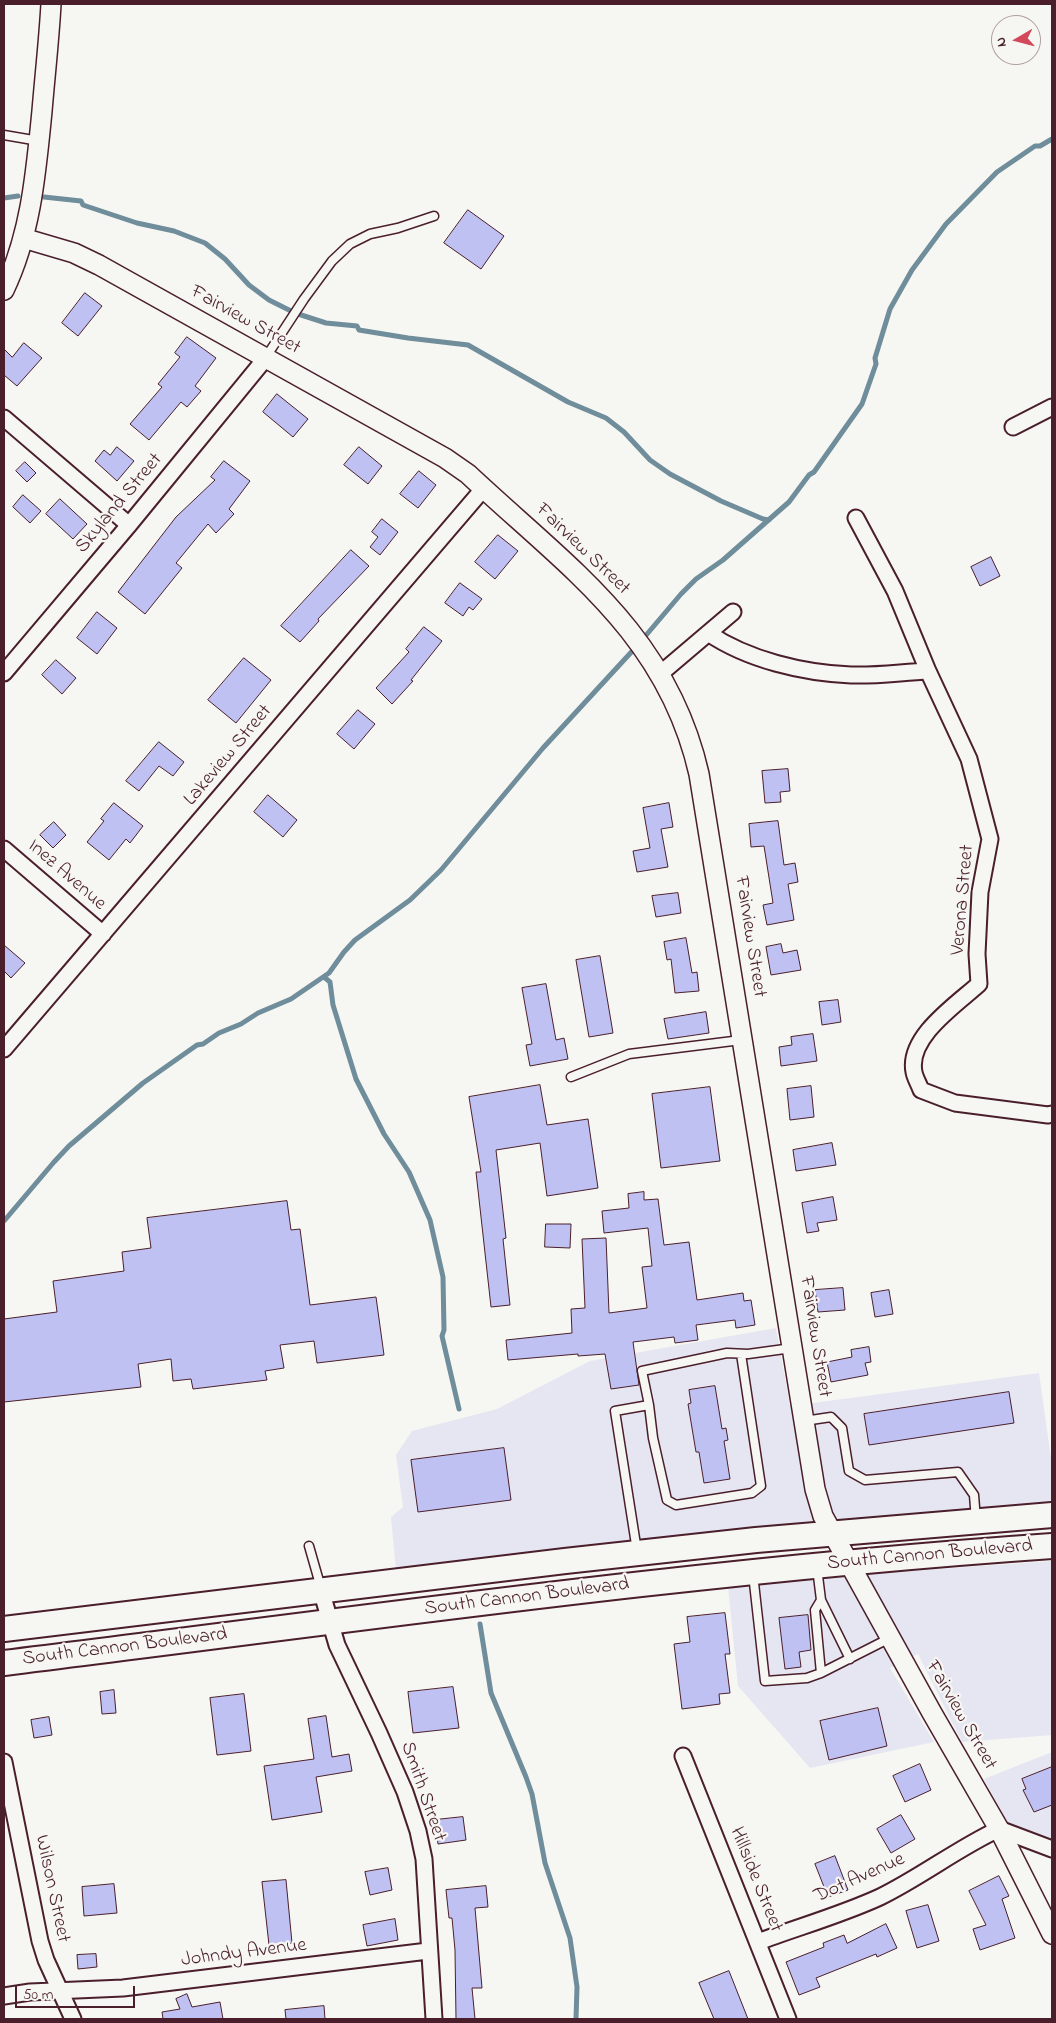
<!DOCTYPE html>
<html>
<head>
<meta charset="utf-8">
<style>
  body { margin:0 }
  #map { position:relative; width:1056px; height:2023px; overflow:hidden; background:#f6f6f2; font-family:"Indie Flower",sans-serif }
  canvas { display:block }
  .frame { position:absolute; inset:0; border:5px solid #4a1f2b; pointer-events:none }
  .north { position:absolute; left:991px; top:15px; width:50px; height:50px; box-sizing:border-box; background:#f6f6f2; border:1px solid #b1a0a2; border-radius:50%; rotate:262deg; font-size:14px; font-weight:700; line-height:20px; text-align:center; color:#4a1f2b }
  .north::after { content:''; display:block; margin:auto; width:18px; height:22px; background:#d1495b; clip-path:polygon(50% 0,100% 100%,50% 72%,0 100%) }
  .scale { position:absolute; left:15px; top:1986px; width:120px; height:22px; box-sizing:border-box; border:2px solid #4a1f2b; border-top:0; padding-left:6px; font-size:15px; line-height:18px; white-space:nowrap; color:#4a1f2b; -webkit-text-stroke:4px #f6f6f2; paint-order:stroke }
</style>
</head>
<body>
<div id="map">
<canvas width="1056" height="2023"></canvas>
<div class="frame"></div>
<div class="north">N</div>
<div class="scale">50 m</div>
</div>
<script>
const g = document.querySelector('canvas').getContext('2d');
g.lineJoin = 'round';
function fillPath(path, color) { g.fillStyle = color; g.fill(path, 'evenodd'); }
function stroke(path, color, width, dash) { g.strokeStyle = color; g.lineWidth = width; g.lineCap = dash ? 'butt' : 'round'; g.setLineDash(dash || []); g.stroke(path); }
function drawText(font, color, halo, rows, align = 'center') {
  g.font = font + ' "Indie Flower",sans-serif'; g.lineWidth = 4.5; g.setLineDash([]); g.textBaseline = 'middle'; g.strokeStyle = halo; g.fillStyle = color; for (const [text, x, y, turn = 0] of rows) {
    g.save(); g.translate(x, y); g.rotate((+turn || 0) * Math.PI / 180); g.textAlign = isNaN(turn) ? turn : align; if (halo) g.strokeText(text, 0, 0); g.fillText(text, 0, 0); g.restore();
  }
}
fillPath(new Path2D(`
  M776 1328 790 1406 1039 1373 1052 1466V1502L931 1512 621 1542 396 1571 391 1517 403 1507 396 1455 412 1431 497 1409 590 1361Z
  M1052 1561V1735L962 1742 918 1654 890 1668 934 1742 810 1768 738 1686 728 1587 840 1576Z
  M1052 1752V1840L1009 1825 984 1779Z`), '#e6e6f2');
stroke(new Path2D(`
  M44 197 81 201 83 205 137 223 174 231 205 243 225 259 249 285 269 300 295 313 326 323 357 326 359 330 408 338 468 345 568 402 606 418 624 432 650 460 670 474 721 501 763 519 769 520
  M4 198 18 196
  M642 640 681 594 696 579 723 560 789 502 809 475 814 472 862 404 876 364 875 358 890 309 912 270 946 224 997 172 1035 146H1040L1052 139
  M324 977 330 982 333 1005 356 1079 384 1134 409 1172 430 1220 443 1277 444 1330 442 1336 459 1409
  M4 1221 54 1162 69 1146 143 1083 197 1045 203 1044 219 1033 241 1024 258 1013 291 999 329 973 344 952 355 940 410 900 441 870 543 748 636 647
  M480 1624 491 1693 526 1777 532 1794 545 1863 570 1938 577 1987 576 2019`), '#6f8d9a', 5);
const building = new Path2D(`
  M468 210 504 236 481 269 444 243Z
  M85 293 102 306 78 336 62 323Z
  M187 337 216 358 195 386 201 391 187 407 181 402 149 440 130 424 162 387 158 384 180 357 175 353Z
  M24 343 42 358 17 386 4 375V349L12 357Z
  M277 394 308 419 293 437 263 412Z
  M117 447 134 461 117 481 95 461 104 450 110 455Z
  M359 447 382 466 368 484 344 465Z
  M224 461 250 481 229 509 234 514 216 533 208 524 176 563 182 568 145 614 118 592 176 517 215 480 211 477Z
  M25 462 36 473 27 482 16 471Z
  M419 471 436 485 418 508 400 494Z
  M23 495 41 511 30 523 13 507Z
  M60 499 87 524 73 539 46 514Z
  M382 519 398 532 380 555 370 547 378 537 372 532Z
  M498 535 518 551 495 579 475 562Z
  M351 550 369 566 318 619 319 621 300 642 281 626Z
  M991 557 1000 576 980 586 971 567Z
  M460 583 482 599 473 610 469 607 463 616 445 603Z
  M97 612 117 628 97 654 77 638Z
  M424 627 442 641 411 680 413 681 392 704 376 688 409 652 406 649Z
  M244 658 271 680 236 723 208 700Z
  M56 660 76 678 62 694 42 675Z
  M358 710 375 724 354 749 337 734Z
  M159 742 184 762 173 776 159 766 139 791 126 781Z
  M788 769 790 791 780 792 781 802 765 803 762 771Z
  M268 795 297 820 283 837 254 812Z
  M114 803 143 826 130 843 126 839 109 860 87 842 104 821 101 819Z
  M669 803 673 827 661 829 668 867 637 872 633 851 650 848 643 808Z
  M778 821 784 865 795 863 798 882 788 884 794 920 767 925 763 905 773 903 764 846 751 847 749 824Z
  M54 822 66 835 53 848 40 835Z
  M678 893 681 913 656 917 652 896Z
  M686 938 692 973 697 972 699 991 675 993 671 959 667 960 664 942Z
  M781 944 783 953 797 950 801 970 771 975 766 947Z
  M4 945 25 963 11 978 4 971Z
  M600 956 613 1033 589 1037 576 960Z
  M546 984 556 1040 564 1038 568 1059 530 1066 526 1045 532 1044 522 988Z
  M838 1000 841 1022 822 1025 819 1002Z
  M706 1012 709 1033 668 1039 664 1019Z
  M813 1034 817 1061 781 1066 779 1047 792 1045 791 1037Z
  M540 1085 547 1125 588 1119 598 1188 547 1196 540 1143 496 1150 506 1238 503 1239 510 1305 491 1307 476 1172H481L469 1097Z
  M811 1086 814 1117 790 1120 787 1089Z
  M710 1087 720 1161 661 1168 652 1094Z
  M832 1143 836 1165 796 1171 793 1150Z
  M644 1192V1200L658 1199 664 1245 689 1242 697 1300 743 1293 744 1301 751 1300 755 1325 736 1328 735 1320 696 1325 698 1340 675 1343 674 1337 633 1342 639 1385 611 1389 605 1354 578 1356V1354L508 1360 506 1340 572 1333 571 1309 585 1308 582 1239 606 1238 609 1313 647 1308 642 1267 652 1266 648 1228 604 1233 602 1211 629 1208 628 1194Z
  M833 1197 837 1220 817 1223 819 1231 807 1233 802 1203Z
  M287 1201 291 1230 300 1229 310 1305 376 1297 384 1355 317 1363 314 1341 280 1345 284 1368 265 1371 267 1380 193 1389 191 1379 173 1381 171 1359 138 1364 141 1387 4 1402V1319L57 1312 53 1281 124 1271 122 1252 151 1248 147 1218Z
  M546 1224H571L570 1248 545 1247Z
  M843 1288 845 1310 818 1312 815 1290Z
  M889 1290 893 1314 875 1317 871 1293Z
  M869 1347 871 1362 865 1363 868 1375 831 1382 827 1362 852 1357 851 1350Z
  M715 1386 722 1429 726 1428 728 1440 724 1441 730 1479 704 1483 699 1452H696L688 1404 691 1403 689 1390Z
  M1009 1392 1014 1423 869 1445 864 1414Z
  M504 1448 511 1500 418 1512 411 1460Z
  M725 1613 730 1654H725L730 1693 719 1694 720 1704 682 1709 674 1644 690 1642 687 1617Z
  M808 1615 811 1650 799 1652 801 1667 785 1669 779 1618Z
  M453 1687 459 1728 413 1733 408 1692Z
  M114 1690 116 1713 102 1714 100 1692Z
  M244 1694 251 1751 217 1755 210 1698Z
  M878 1708 887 1746 829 1760 820 1721Z
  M326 1716 332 1757 349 1754 352 1771 316 1777 322 1812 272 1820 264 1766 314 1759 308 1719Z
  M49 1717 52 1735 34 1738 31 1720Z
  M920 1764 931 1790 905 1802 893 1776Z
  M1052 1767V1805L1034 1812 1023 1790 1026 1789 1022 1779Z
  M901 1815 915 1839 891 1853 877 1829Z
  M463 1817 466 1840 438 1844 435 1820Z
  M835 1856 848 1890 828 1897 815 1864Z
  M388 1868 392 1890 370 1895 365 1872Z
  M999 1876 1009 1896 1002 1899 1015 1938 980 1950 973 1929 986 1925 969 1891Z
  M286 1880 292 1943 269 1945 262 1882Z
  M114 1884 117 1913 84 1916 82 1887Z
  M486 1886 488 1907 475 1908 482 1988H472L475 2019H456L455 1950 452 1918H449L446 1890Z
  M928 1905 939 1941 917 1948 906 1911Z
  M395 1919 398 1940 367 1946 363 1925Z
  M886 1924 897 1948 877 1957 876 1954 816 1978 820 1987 799 1995 786 1962 824 1947 823 1943 844 1935 847 1943Z
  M96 1954 97 1967 78 1969 77 1955Z
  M729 1971 748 2019H714L699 1983Z
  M187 1994 192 2007 220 2002 223 2019H163L162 2012 180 2009 176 1999Z
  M324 2006 325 2019H286L285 2010Z`);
fillPath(building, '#bfc1f3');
stroke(building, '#4a1f2b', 1);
const service = new Path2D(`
  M4 135 39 141
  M266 357 304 299 332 261 350 244 370 234 398 228 434 216
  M571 1077 629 1054 741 1040
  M649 1405 653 1438 667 1500 676 1505 752 1493 761 1486 741 1354
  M804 1421 831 1417 842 1428 849 1471 865 1480 958 1472 974 1495 976 1520
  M309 1546 321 1588
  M637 1551 615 1411 649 1405 642 1371 727 1353 748 1354 792 1348
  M817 1568 821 1600 850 1659
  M753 1574 765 1681 807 1678 821 1673 890 1638
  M821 1600 815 1610 821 1673`);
const minor = new Path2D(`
  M4 418 129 525
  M1013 427 1052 407
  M856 518 895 591 928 671 969 759 990 839 980 892 977 954 979 984C957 1004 907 1037 914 1072 915 1078 919 1084 921 1090L955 1103 1048 1115 1052 1114
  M708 633C748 660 803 673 851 675 877 676 903 672 928 671
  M4 673 129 525 265 359
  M660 674 733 612
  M4 849 103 934
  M4 1049 484 488
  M321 1590 337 1645 379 1733 405 1792 418 1831 424 1859 434 2019
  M683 1756 788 2019
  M4 1762 40 1941 46 1960 73 2019
  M758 1942C798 1927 841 1915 880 1897 921 1877 958 1848 999 1829L1052 1849
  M4 1996 30 1992 123 1988 428 1951`);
const tertiary = new Path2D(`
  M23 238 74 253 99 265 445 458 468 474C567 567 667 633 699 774L815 1489 823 1516 932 1713 999 1829 1052 1934
  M4 290C31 234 36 172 42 111 45 75 49 40 51 4`);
const primary = new Path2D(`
  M4 1629 565 1561 756 1540 1052 1515
  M4 1663C353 1620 701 1570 1052 1546`);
stroke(service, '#4a1f2b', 11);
stroke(minor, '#4a1f2b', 19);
stroke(tertiary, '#4a1f2b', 22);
stroke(primary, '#4a1f2b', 28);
stroke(service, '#f6f6f2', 8);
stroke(minor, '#f6f6f2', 15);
stroke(tertiary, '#f6f6f2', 19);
stroke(primary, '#f6f6f2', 24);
drawText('20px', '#4a1f2b', '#f6f6f2', [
  ["Fairview Street",245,321,29],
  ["Skyland Street",120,504,-50],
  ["Fairview Street",582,550,44],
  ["Lakeview Street",229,756,-50],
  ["Inez Avenue",66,876,41],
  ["Verona Street",964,900,-85],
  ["Fairview Street",749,937,81],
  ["Fairview Street",814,1337,81],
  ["South Cannon Boulevard",930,1556,-5],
  ["South Cannon Boulevard",527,1598,-7],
  ["South Cannon Boulevard",125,1648,-7],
  ["Fairview Street",960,1716,60],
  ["Smith Street",422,1792,71],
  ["Dot Avenue",860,1879,-24],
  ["Hillside Street",755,1880,68],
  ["Wilson Street",51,1889,78],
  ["Johndy Avenue",244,1954,-7]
]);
</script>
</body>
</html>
